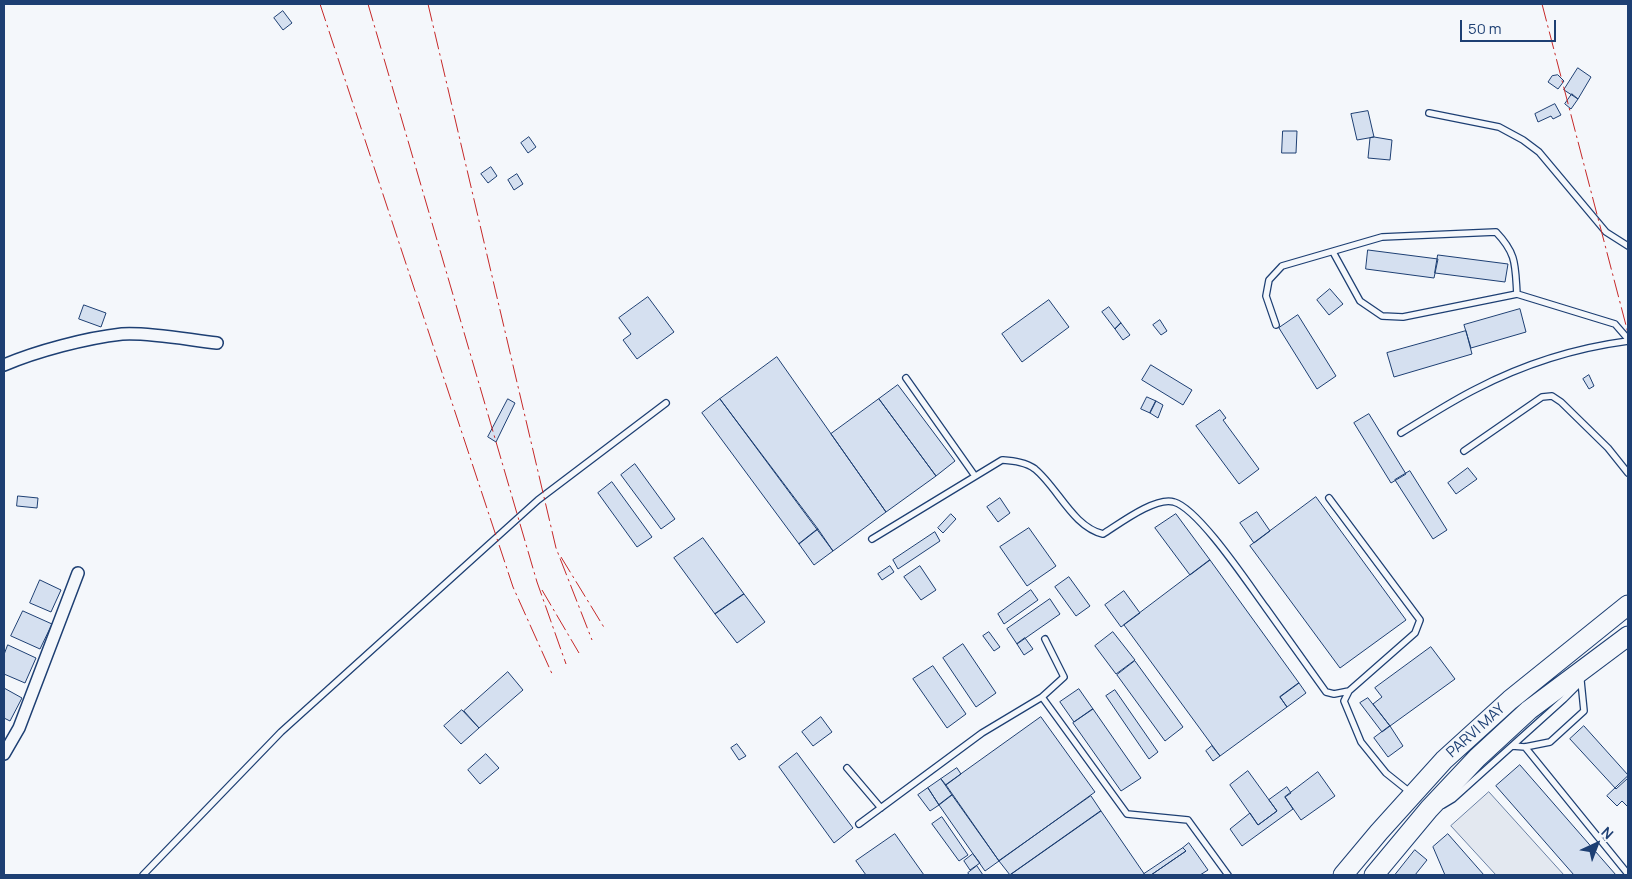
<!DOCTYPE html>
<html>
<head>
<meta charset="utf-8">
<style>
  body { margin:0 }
  #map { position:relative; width:1632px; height:879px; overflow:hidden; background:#f4f7fb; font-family:Manrope,sans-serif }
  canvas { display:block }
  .frame { position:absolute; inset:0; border:5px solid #1d3f73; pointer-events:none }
  .north { position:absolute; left:1572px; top:819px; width:50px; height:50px; -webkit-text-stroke:4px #f4f7fb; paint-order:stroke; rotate:43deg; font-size:14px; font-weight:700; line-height:20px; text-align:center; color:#1d3f73 }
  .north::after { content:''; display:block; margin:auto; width:18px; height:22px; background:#1d3f73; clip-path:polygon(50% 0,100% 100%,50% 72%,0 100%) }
  .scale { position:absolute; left:1460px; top:20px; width:96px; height:22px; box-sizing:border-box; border:2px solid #1d3f73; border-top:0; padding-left:6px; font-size:15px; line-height:18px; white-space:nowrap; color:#1d3f73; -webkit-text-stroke:4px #f4f7fb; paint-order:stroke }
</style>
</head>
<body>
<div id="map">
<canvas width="1632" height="879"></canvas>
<div class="frame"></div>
<div class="north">N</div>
<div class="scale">50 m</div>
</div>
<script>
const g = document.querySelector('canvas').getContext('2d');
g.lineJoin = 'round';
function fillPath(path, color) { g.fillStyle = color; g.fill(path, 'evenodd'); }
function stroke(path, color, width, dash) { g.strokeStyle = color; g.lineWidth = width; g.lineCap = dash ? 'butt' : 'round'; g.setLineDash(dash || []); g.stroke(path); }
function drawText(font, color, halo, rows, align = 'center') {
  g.font = font + ' Manrope,sans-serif'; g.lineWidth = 4; g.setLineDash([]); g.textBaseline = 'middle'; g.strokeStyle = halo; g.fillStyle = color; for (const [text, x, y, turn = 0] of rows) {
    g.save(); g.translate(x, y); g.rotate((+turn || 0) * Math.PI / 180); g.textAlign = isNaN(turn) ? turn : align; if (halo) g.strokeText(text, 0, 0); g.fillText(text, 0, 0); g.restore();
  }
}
const parking = new Path2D(`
  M1489 792 1564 875H1496L1451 826Z`);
fillPath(parking, '#e3e8f0');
stroke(parking, '#687fa3', 1);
const building = new Path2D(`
  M283 11 292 23 283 30 274 18Z
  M1578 68 1591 77 1578 99 1564 90Z
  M1558 75 1564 81 1558 89 1548 82 1552 76Z
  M1572 94 1578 99 1571 109 1565 104Z
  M1555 104 1561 115 1553 119 1551 116 1538 122 1535 114Z
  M1368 111 1374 137 1357 140 1351 114Z
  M1283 131H1297L1296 153H1282Z
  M529 137 536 147 528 153 521 143Z
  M1374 137 1392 140 1390 160 1368 158 1370 138Z
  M491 167 497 176 488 183 481 174Z
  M517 174 523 184 514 190 508 180Z
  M1368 250 1438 259 1434 278 1366 269Z
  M1438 255 1508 264 1505 282 1435 273Z
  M1330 289 1343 304 1329 315 1317 300Z
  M648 297 674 332 637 359 623 340 631 334 619 318Z
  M1049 300 1069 327 1022 362 1002 334Z
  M84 305 106 313 101 327 79 319Z
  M1109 307 1121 323 1115 329 1102 312Z
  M1520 309 1526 332 1471 348 1464 325Z
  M1298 315 1336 376 1317 389 1279 328Z
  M1160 320 1167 331 1161 335 1153 325Z
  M1121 323 1130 335 1123 340 1115 329Z
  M1466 331 1472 354 1394 377 1387 353Z
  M777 357 886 512 833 551 720 399Z
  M1151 365 1192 390 1183 405 1142 380Z
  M1589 375 1594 386 1589 389 1583 379Z
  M898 385 955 461 936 476 879 399Z
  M1147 397 1156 401 1150 413 1141 409Z
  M508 399 515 403 496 442 488 437Z
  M720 399 818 529 799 544 702 413Z
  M879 399 936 476 886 512 831 434Z
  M1156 401 1163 405 1158 418 1150 413Z
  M1220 410 1226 418 1223 420 1259 469 1239 484 1196 426Z
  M1369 414 1406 474 1391 483 1354 423Z
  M635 464 675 519 661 529 621 475Z
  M1468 468 1477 479 1456 494 1448 483Z
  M1410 471 1447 530 1433 539 1395 480Z
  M612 482 652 537 637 547 598 493Z
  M18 496 38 498 37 508 17 506Z
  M1316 497 1406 620 1340 668 1250 546Z
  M1000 498 1010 513 998 522 987 507Z
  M1257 512 1270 531 1254 543 1240 523Z
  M951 514 956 519 943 533 938 528Z
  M1176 514 1210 560 1190 575 1155 528Z
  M1029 528 1056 566 1027 586 1000 547Z
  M818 529 833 551 814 565 799 544Z
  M935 532 940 541 898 569 893 560Z
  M703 538 744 594 715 614 674 558Z
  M1210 560 1299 683 1280 697 1287 707 1220 756 1124 625Z
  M890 566 894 572 882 580 878 574Z
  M920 566 936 590 921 600 904 577Z
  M1069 577 1090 606 1076 616 1055 587Z
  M40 580 61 590 51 612 30 603Z
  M1031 590 1038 600 1004 624 998 614Z
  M1124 591 1140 613 1121 627 1105 605Z
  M744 594 765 622 737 643 715 614Z
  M1050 599 1060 614 1017 644 1007 629Z
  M23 611 52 624 40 649 11 636Z
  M989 632 1000 647 994 651 983 636Z
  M1113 632 1135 660 1116 674 1095 646Z
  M1025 638 1033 649 1024 655 1017 644Z
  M963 644 996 693 976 707 943 658Z
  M8 645 36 658 25 683 4 674V655Z
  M1431 647 1455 679 1390 726 1373 704 1382 697 1375 688Z
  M1135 661 1183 727 1165 741 1117 675Z
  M933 666 966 714 947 728 913 679Z
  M508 672 523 690 479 728 464 711Z
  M1299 683 1306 693 1287 707 1280 697Z
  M4 688 22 698 10 721 4 718Z
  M1079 689 1093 709 1074 722 1060 702Z
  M1115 690 1158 752 1149 759 1106 696Z
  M1368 698 1390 726 1382 732 1360 703Z
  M1093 709 1141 778 1121 791 1073 723Z
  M462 710 479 728 461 744 444 726Z
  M821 717 832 732 813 746 802 732Z
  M1041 717 1095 792 999 861 946 785Z
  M1390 726 1403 746 1388 757 1374 738Z
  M1584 726 1628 775V778L1616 789 1570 739Z
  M737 744 746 756 739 760 731 748Z
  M1212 746 1220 756 1213 761 1206 751Z
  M797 753 853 828 834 843 779 767Z
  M486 754 499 768 480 784 468 770Z
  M1520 765 1616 875H1574L1496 786Z
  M957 768 961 774 946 785 941 779Z
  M1248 771 1277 811 1258 825 1230 785Z
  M1318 772 1335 796 1301 820 1285 797Z
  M1628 776V807L1622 801 1617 806 1607 796Z
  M941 779 952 795 939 805 928 788Z
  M1287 787 1291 793 1285 797 1293 809 1242 846 1230 829 1250 813 1258 825 1277 811 1269 800Z
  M928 788 939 805 930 811 918 795Z
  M952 795 999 861 985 871 939 805Z
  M1091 796 1101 811 1010 875 999 861Z
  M1101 811 1145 875H1010Z
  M942 817 968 855 959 861 932 824Z
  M895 834 924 875H866L856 861Z
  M1448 834 1484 875H1445L1433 847Z
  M1189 843 1208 870 1200 875H1151L1186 851 1183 848Z
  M1183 848 1186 851 1151 875H1145L1144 874Z
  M1415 850 1427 860 1415 875H1395Z
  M973 854 980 863 970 870 964 861Z
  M977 866 983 875H969L968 873Z`);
fillPath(building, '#d5e0f0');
stroke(building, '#1d3f73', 1);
const service = new Path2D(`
  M1429 113 1499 127 1523 140 1539 152 1606 232 1628 246
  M1333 252 1360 301 1382 316 1403 317 1517 294
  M1276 325 1266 296 1269 280 1282 266 1382 237 1496 232C1517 254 1515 265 1517 294L1615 324 1628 339
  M906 378 975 476
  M1401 433C1426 418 1450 402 1476 389 1524 364 1575 348 1628 341
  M1464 451 1542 397 1552 396 1561 402 1608 448 1628 473
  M872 539 1002 460C1013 461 1026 462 1035 469 1058 488 1073 527 1103 534 1119 524 1156 496 1174 502 1199 509 1249 585 1266 608 1286 636 1306 664 1326 692L1334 694 1349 691 1415 633 1420 620 1329 498
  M1349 691 1344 701 1361 742 1386 773 1411 793
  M1042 697 1064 677 1045 639
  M1512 746 1525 747 1550 742 1584 711 1581 681
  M1525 747 1628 874
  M847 768 881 808
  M1443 805 1453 799 1564 699 1580 683
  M859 824 982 733 1042 697 1127 814 1188 820 1228 875
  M143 875 281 732 538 500 666 403`);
const minor = new Path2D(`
  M4 365C37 351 86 338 122 334 149 332 189 340 217 343
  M4 754 19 728 78 573`);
const primary = new Path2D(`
  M1343 875 1379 832 1444 760 1510 700 1628 605
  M1374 875 1429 809 1477 758 1529 710 1628 636`);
stroke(service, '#1d3f73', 8);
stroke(minor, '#1d3f73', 14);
stroke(primary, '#1d3f73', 21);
stroke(service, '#f4f7fb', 5.5);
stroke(minor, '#f4f7fb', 11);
stroke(primary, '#f4f7fb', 19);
stroke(new Path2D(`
  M320 4 513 587 553 676
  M368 4 537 582 566 664
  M428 4 556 548 592 640
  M1542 4 1628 333
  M561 557 605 629
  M542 590 579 653`), '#c62828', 1, [18, 4, 2.5, 4]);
drawText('15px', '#1d3f73', '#f4f7fb', [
  ["PARVI MAY",1476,731,-42]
]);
</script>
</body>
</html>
